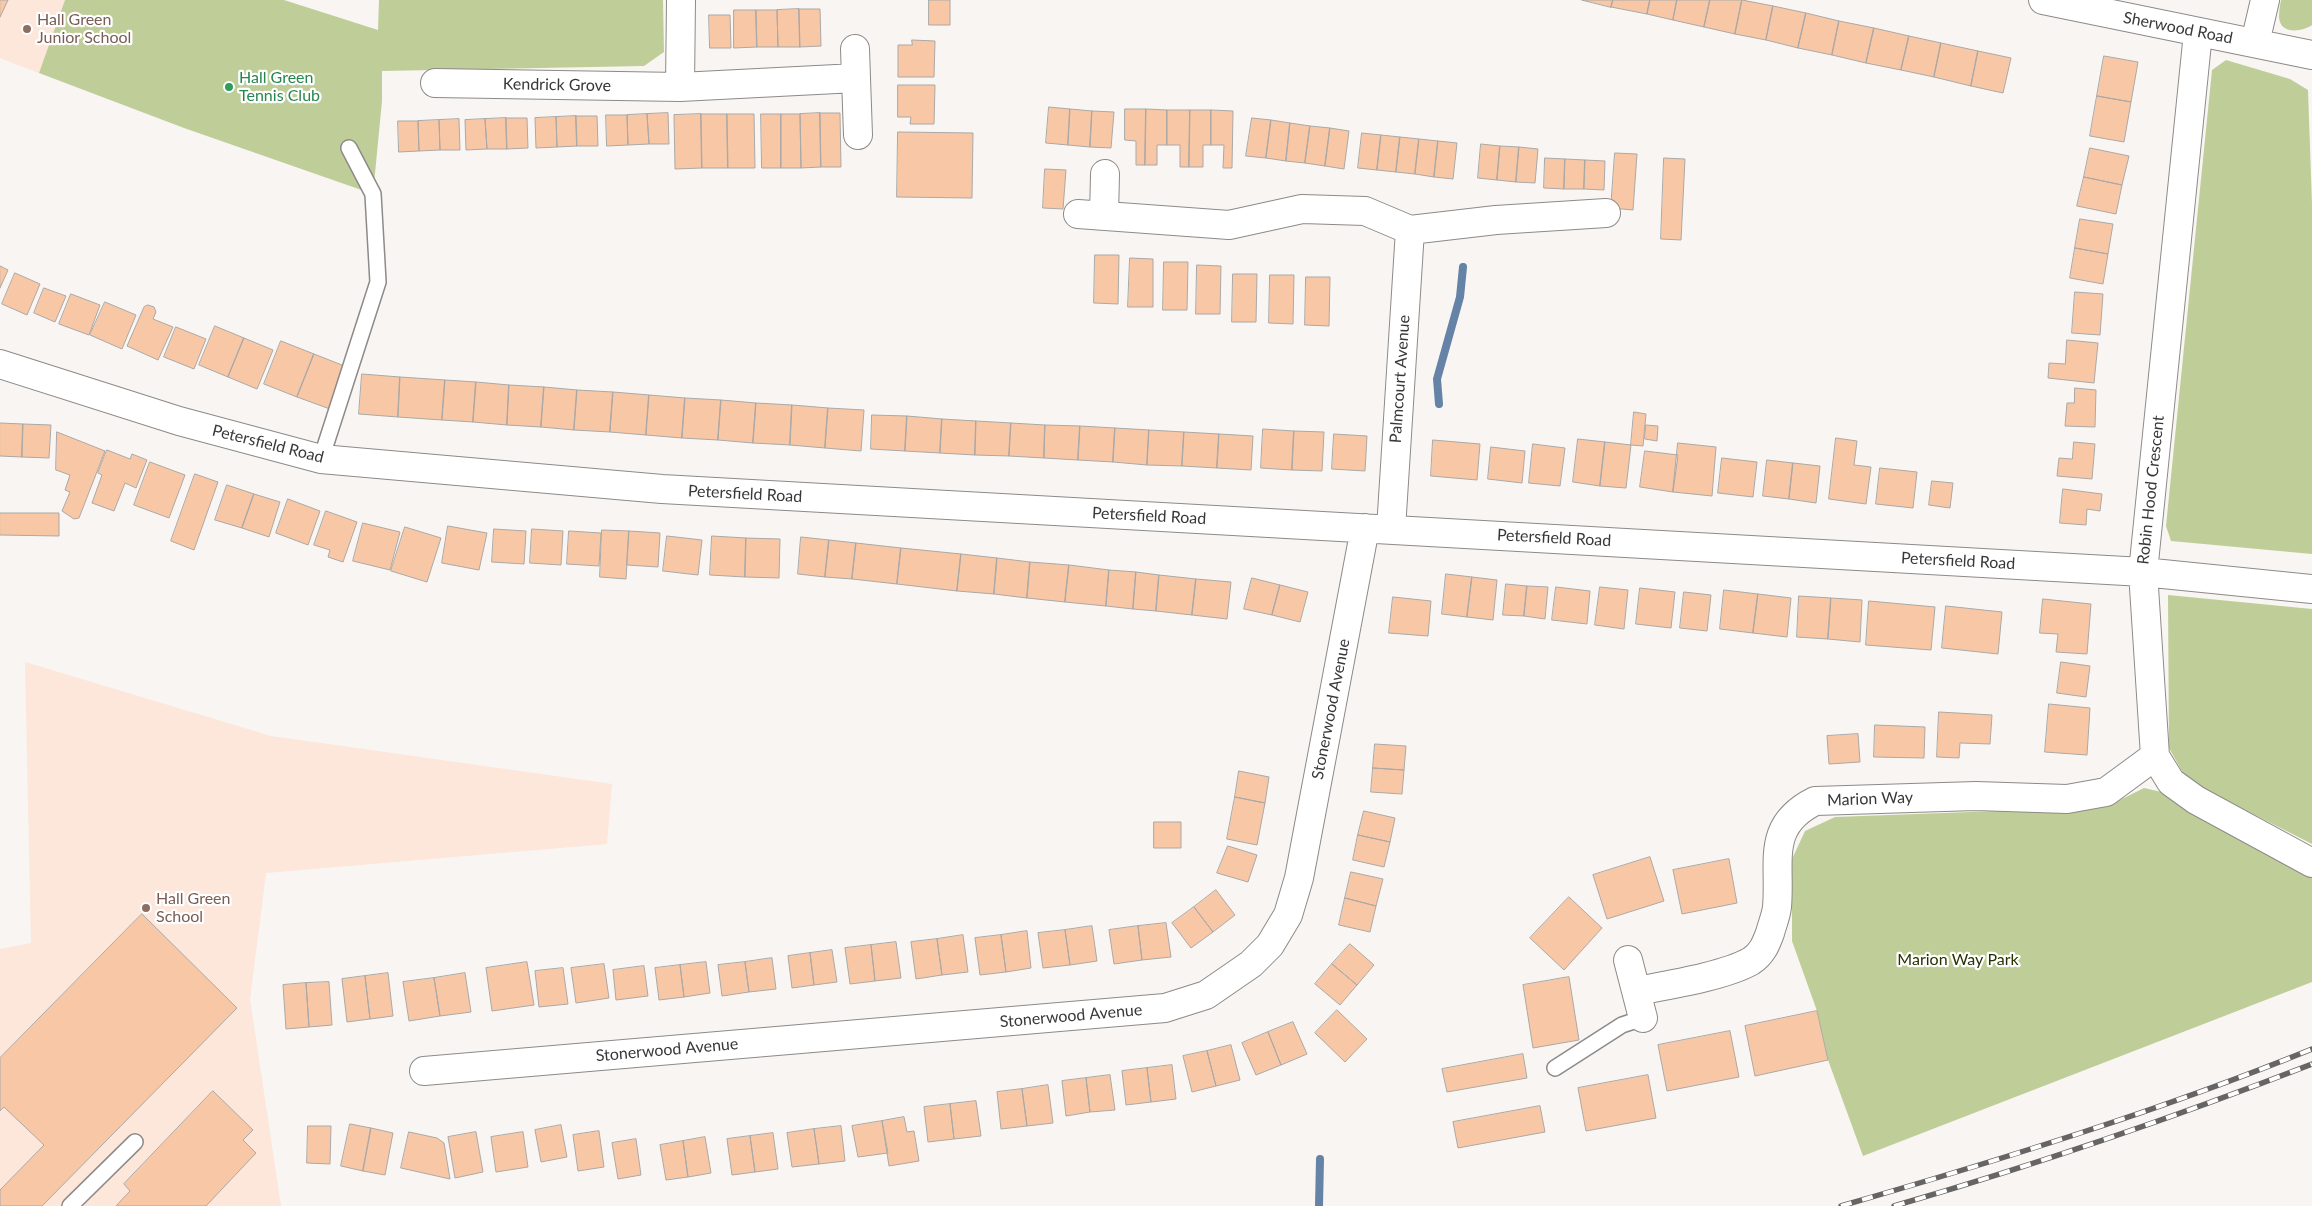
<!DOCTYPE html>
<html>
<head>
<meta charset="utf-8">
<style>
  body { margin:0 }
  canvas { display:block; background:#f8f5f2 }
</style>
</head>
<body>
<canvas width="2312" height="1206"></canvas>
<script>
const g = document.querySelector('canvas').getContext('2d');
g.lineJoin = 'round';
function fillPath(path, color) { g.fillStyle = color; g.fill(path, 'evenodd'); }
function stroke(path, color, width, dash) { g.strokeStyle = color; g.lineWidth = width; g.lineCap = dash ? 'butt' : 'round'; g.setLineDash(dash || []); g.stroke(path); }
function drawText(font, color, halo, rows, align = 'center') {
  g.font = font + ' Lato,sans-serif'; g.lineWidth = 4.5; g.setLineDash([]); g.textBaseline = 'middle'; g.strokeStyle = halo; g.fillStyle = color; for (const [text, x, y, turn = 0] of rows) {
    g.save(); g.translate(x, y); g.rotate((+turn || 0) * Math.PI / 180); g.textAlign = isNaN(turn) ? turn : align; if (halo) g.strokeText(text, 0, 0); g.fillText(text, 0, 0); g.restore();
  }
}
fillPath(new Path2D(`
  M0 0H65L39 73 0 58Z
  M25 662 271 736 612 784 607 844 266 873 250 999 281 1206H0V949L31 943Z`), '#fde6da');
fillPath(new Path2D(`
  M65 0H284L378 30 379 0H663L664 52 644 66 382 71V101L373 194 184 128 39 73Z
  M2281 0H2312V25C2302 32 2280 35 2279 17 2279 11 2280 5 2281 0Z
  M2226 60 2290 79 2308 90 2312 204V554L2171 541 2166 526 2212 70Z
  M2168 595 2312 609V844L2198 786 2183 773 2169 748Z
  M2144 788 2166 793 2312 877V982L1863 1156 1828 1060 1817 1011 1792 941V859L1805 831 1835 817 2106 807Z`), '#bfce99');
stroke(new Path2D(`
  M1439 404 1437 379 1460 297 1463 267
  M1319 1206 1320 1159`), '#6483a6', 8);
const building = new Path2D(`
  M0 0H8L0 17Z
  M929 0H950V25H929Z
  M1582 0H1613L1611 7Z
  M1613 0H1650L1647 14 1611 7Z
  M1650 0H1677L1673 20 1647 14Z
  M1677 0H1710L1704 27 1673 20Z
  M1710 0H1742L1735 34 1704 27Z
  M1742 0 1773 6 1766 40 1735 34Z
  M1773 6 1806 13 1798 48 1766 40Z
  M799 9 800 47H778L777 10Z
  M799 9H820L821 46 800 47Z
  M734 10H756L757 47 734 48Z
  M756 10H777L778 47H757Z
  M1806 13 1839 21 1832 55 1798 48Z
  M709 15H730L731 48H710Z
  M1839 21 1874 28 1866 63 1832 55Z
  M1874 28 1909 36 1901 70 1866 63Z
  M1909 36 1941 43 1934 77 1901 70Z
  M912 40 935 41 934 77H898V45H912Z
  M1941 43 1978 51 1971 86 1934 77Z
  M1978 51 2011 58 2003 93 1971 86Z
  M2104 56 2138 62 2131 102 2097 96Z
  M898 85H935L934 124H910L911 117H898Z
  M2097 96 2131 102 2124 142 2090 136Z
  M1049 107 1070 109 1068 145 1046 143Z
  M1070 109 1092 111 1090 147 1068 145Z
  M1125 109H1146L1145 165H1136V141L1125 140Z
  M1146 109 1167 110V145H1157V165H1145Z
  M1167 110H1190L1189 167H1180V145H1167Z
  M1190 110H1211V145H1203V167H1189Z
  M1211 110 1233 111 1232 168H1223L1224 145H1211Z
  M1092 111 1114 112 1111 148 1090 147Z
  M668 113 669 144H649L647 114Z
  M820 113H840L841 167H821Z
  M820 113 821 167 801 168 800 114Z
  M647 114 649 144 628 145 627 115Z
  M701 114H727L728 168H702Z
  M701 114 702 168 675 169 674 115Z
  M727 114H754L755 168H728Z
  M761 114H781V168H762Z
  M781 114H800L801 168H781Z
  M606 115H627L628 145 607 146Z
  M576 116H597L598 146H577Z
  M576 116 577 146 557 147 556 117Z
  M556 117 557 147 536 148 535 118Z
  M506 118H527L528 148 507 149Z
  M506 118 507 149H487L485 119Z
  M1252 118 1271 120 1266 158 1246 156Z
  M459 119 460 150H440L439 120Z
  M485 119 487 149 466 150 465 120Z
  M439 120 440 150 419 151 418 121Z
  M1271 120 1290 123 1286 161 1266 158Z
  M398 121H418L419 151 399 152Z
  M1290 123 1310 126 1305 163 1286 161Z
  M1310 126 1330 128 1325 166 1305 163Z
  M1330 128 1349 131 1344 169 1325 166Z
  M898 132 973 133 972 198 897 197Z
  M1362 133 1381 135 1377 170 1358 168Z
  M1381 135 1400 137 1396 172 1377 170Z
  M1400 137 1419 139 1415 174 1396 172Z
  M1419 139 1438 141 1434 177 1415 174Z
  M1438 141 1457 143 1453 179 1434 177Z
  M1481 144 1500 146 1497 180 1478 178Z
  M1500 146 1519 147 1516 182 1497 180Z
  M1519 147 1538 149 1535 183 1516 182Z
  M2090 148 2129 156 2122 185 2084 177Z
  M1615 153 1637 154 1633 210 1611 208Z
  M1545 158 1565 159 1564 189 1544 188Z
  M1664 158 1685 159 1681 240 1661 239Z
  M1565 159 1585 160 1584 189H1564Z
  M1585 160 1605 161 1604 190 1584 189Z
  M1045 169 1066 170 1063 209 1043 208Z
  M2084 177 2122 185 2116 214 2077 206Z
  M2080 219 2113 224 2108 254 2075 248Z
  M2075 248 2108 254 2103 284 2070 278Z
  M1095 255H1119L1118 304 1094 303Z
  M1130 258 1153 259V307H1128Z
  M1164 262H1188L1187 310H1163Z
  M1197 265 1221 266 1220 314H1196Z
  M0 266 8 270 0 288Z
  M15 273 40 284 27 315 2 304Z
  M1233 274H1257L1256 322H1232Z
  M1270 275H1294L1293 324 1269 323Z
  M1306 277H1330L1329 326 1305 325Z
  M44 288 66 296 55 322 34 313Z
  M2075 292 2103 294 2100 335 2072 333Z
  M71 294 100 305 89 335 59 324Z
  M105 302 136 315 122 349 90 335Z
  M148 305 154 307 156 312 153 319 173 327 158 360 127 346 144 307Z
  M215 326 244 338 228 377 199 365Z
  M176 327 206 339 194 369 164 357Z
  M244 338 273 350 257 389 228 377Z
  M2067 340 2098 343 2094 383 2048 378 2049 363 2065 364Z
  M281 341 314 354 297 397 264 384Z
  M314 354 347 367 330 409 297 397Z
  M362 374 400 377 398 417 359 414Z
  M400 377 445 380 442 420 398 417Z
  M445 380 476 382 473 422 442 420Z
  M476 382 509 385 507 425 473 422Z
  M509 385 544 387 541 427 507 425Z
  M544 387 577 390 574 430 541 427Z
  M2075 388 2096 390 2095 427 2065 426 2067 403H2074Z
  M577 390 613 392 610 432 574 430Z
  M613 392 649 395 646 435 610 432Z
  M649 395 685 398 682 438 646 435Z
  M685 398 721 400 718 440 682 438Z
  M721 400 756 403 753 443 718 440Z
  M756 403 792 405 790 445 753 443Z
  M792 405 828 408 825 448 790 445Z
  M828 408 864 410 861 451 825 448Z
  M1634 412 1646 414 1643 446 1631 445Z
  M872 415 907 416 905 451 871 449Z
  M907 416 942 419 940 453 905 451Z
  M942 419 976 421 975 455 940 453Z
  M976 421 1011 423 1009 456 975 455Z
  M0 423 23 424 22 457 0 456Z
  M1011 423 1045 425 1044 458 1009 456Z
  M23 424 51 425 49 458 22 457Z
  M1045 425 1080 426 1078 460 1044 458Z
  M1646 425 1658 426 1657 441 1645 439Z
  M1080 426 1115 428 1113 462 1078 460Z
  M1115 428 1149 430 1147 465 1113 462Z
  M1263 429 1294 431 1292 470 1261 468Z
  M1149 430 1184 432 1182 466 1147 465Z
  M1294 431 1324 432 1322 471 1292 470Z
  M57 432 105 451 79 518 74 519 62 511 70 492 65 490 70 475 56 470Z
  M1184 432 1219 434 1217 468 1182 466Z
  M1219 434 1253 436 1251 470 1217 468Z
  M1334 434 1367 436 1365 471 1332 469Z
  M1836 438 1857 441 1854 465 1871 467 1866 504 1829 499Z
  M1578 439 1605 442 1600 486 1573 482Z
  M1433 440 1480 444 1477 480 1431 476Z
  M1605 442 1631 445 1626 488 1600 486Z
  M2074 442 2095 444 2092 479 2057 476 2059 458 2072 459Z
  M1678 443 1716 447 1712 496 1673 492Z
  M1533 444 1565 448 1560 486 1529 483Z
  M1491 447 1525 451 1522 483 1488 479Z
  M107 450 130 459 132 454 147 460 136 488 125 483 114 511 92 503 102 475 98 473Z
  M1645 451 1678 455 1673 492 1640 487Z
  M1722 458 1757 462 1753 497 1718 493Z
  M1767 460 1793 463 1789 499 1763 496Z
  M150 462 185 475 169 518 134 505Z
  M1793 463 1820 466 1816 503 1789 499Z
  M1880 468 1917 472 1913 508 1876 504Z
  M195 474 218 482 194 550 171 541Z
  M1932 481 1953 483 1950 508 1929 505Z
  M227 485 254 494 242 528 215 520Z
  M2063 489 2102 494 2100 511 2087 509 2086 525 2060 523Z
  M254 494 280 502 269 537 242 528Z
  M288 499 320 511 308 545 276 533Z
  M326 511 357 522 343 562 328 557 330 550 314 545Z
  M0 513H59V536L0 535Z
  M363 523 400 532 390 570 353 561Z
  M448 526 487 533 479 570 442 563Z
  M405 527 441 538 427 582 391 571Z
  M494 529 526 531 524 564 492 562Z
  M532 529 563 531 561 565 530 563Z
  M602 530 629 531 626 579 600 577Z
  M569 531 601 533 599 566 567 564Z
  M629 531 660 533 658 567 627 565Z
  M667 536 702 540 698 575 663 571Z
  M712 536 746 538 745 577 710 575Z
  M801 537 829 540 825 577 798 574Z
  M746 538 780 539 779 578 745 577Z
  M829 540 856 543 852 579 825 577Z
  M856 543 901 548 897 584 852 579Z
  M901 548 961 554 957 591 897 584Z
  M961 554 997 558 994 594 957 591Z
  M997 558 1030 562 1027 598 994 594Z
  M1030 562 1069 565 1065 602 1027 598Z
  M1069 565 1109 570 1106 606 1065 602Z
  M1109 570 1136 572 1133 609 1106 606Z
  M1136 572 1159 575 1156 611 1133 609Z
  M1446 574 1472 577 1467 617 1442 614Z
  M1159 575 1196 579 1192 615 1156 611Z
  M1472 577 1497 580 1493 620 1467 617Z
  M1252 578 1280 585 1272 615 1244 609Z
  M1196 579 1231 582 1227 619 1192 615Z
  M1506 584 1527 586 1524 616 1503 615Z
  M1280 585 1308 592 1300 622 1272 615Z
  M1527 586 1548 587 1545 619 1524 616Z
  M1556 587 1590 591 1587 624 1552 620Z
  M1600 587 1628 590 1624 629 1595 625Z
  M1640 588 1675 592 1671 628 1636 624Z
  M1724 590 1758 594 1753 633 1720 629Z
  M1684 592 1711 595 1707 631 1680 628Z
  M1758 594 1791 598 1787 637 1753 633Z
  M1799 596 1831 598 1828 639 1797 637Z
  M1393 597 1431 601 1428 636 1389 633Z
  M1831 598 1862 600 1860 642 1828 639Z
  M2043 599 2091 604 2087 654 2056 652 2058 634 2040 633Z
  M1869 601 1935 607 1931 650 1866 645Z
  M1946 606 2002 612 1998 654 1942 648Z
  M2061 662 2090 666 2086 697 2057 693Z
  M2049 704 2090 708 2087 755 2045 752Z
  M1939 712 1992 715 1990 744 1960 743 1959 758 1937 757Z
  M1875 725 1925 727 1924 758 1874 757Z
  M1858 734 1860 762 1829 764 1827 736Z
  M1375 744 1406 746 1404 770 1373 768Z
  M1373 768 1404 770 1402 794 1371 792Z
  M1239 771 1269 777 1265 803 1235 797Z
  M1235 797 1265 803 1257 845 1227 839Z
  M1364 811 1395 818 1390 842 1358 835Z
  M1154 822H1181V848H1154Z
  M1358 835 1390 842 1384 867 1353 860Z
  M1228 846 1257 855 1248 882 1217 873Z
  M1650 857 1664 901 1607 919 1593 875Z
  M1729 859 1737 903 1682 914 1673 870Z
  M1351 872 1383 879 1376 906 1345 898Z
  M1216 890 1235 915 1213 932 1194 907Z
  M1569 897 1602 928 1564 970 1530 938Z
  M1345 898 1376 906 1370 932 1339 925Z
  M1194 907 1213 932 1191 948 1172 923Z
  M142 914 237 1008 42 1206H0V1190L44 1145 4 1107 0 1111V1058Z
  M1166 923 1171 957 1142 960 1138 926Z
  M1092 926 1097 961 1070 965 1065 930Z
  M1138 926 1142 960 1114 964 1109 930Z
  M1065 930 1070 965 1043 968 1038 933Z
  M1027 931 1031 968 1006 972 1001 935Z
  M963 935 968 972 942 975 937 939Z
  M1001 935 1006 972 980 975 975 938Z
  M937 939 942 975 916 979 911 942Z
  M896 942 901 978 875 981 871 945Z
  M1350 944 1374 965 1357 985 1332 964Z
  M871 945 875 981 850 984 845 948Z
  M832 950 837 982 814 985 810 953Z
  M810 953 814 985 792 988 788 956Z
  M772 958 776 989 749 992 745 962Z
  M527 962 534 1005 492 1011 486 968Z
  M706 962 710 993 684 997 680 965Z
  M745 962 749 992 722 996 718 965Z
  M604 964 609 998 576 1003 571 968Z
  M1332 964 1357 985 1340 1005 1315 984Z
  M680 965 684 997 659 1000 655 968Z
  M644 966 648 996 616 1000 613 970Z
  M563 968 568 1004 539 1007 535 971Z
  M388 973 393 1016 370 1019 365 976Z
  M465 973 471 1012 440 1016 434 978Z
  M365 976 370 1019 347 1022 342 979Z
  M1569 977 1579 1040 1533 1048 1523 985Z
  M434 978 440 1016 409 1021 403 982Z
  M329 982 332 1025 309 1027 306 983Z
  M306 983 309 1027 286 1029 283 985Z
  M1337 1010 1367 1039 1345 1062 1315 1033Z
  M1817 1011 1828 1060 1755 1076 1745 1026Z
  M1293 1022 1307 1054 1281 1065 1268 1032Z
  M1730 1031 1739 1077 1667 1091 1658 1045Z
  M1268 1032 1281 1065 1256 1075 1242 1043Z
  M1231 1045 1240 1080 1216 1086 1207 1051Z
  M1207 1051 1216 1086 1192 1092 1183 1056Z
  M1523 1054 1527 1078 1447 1092 1442 1069Z
  M1172 1065 1176 1099 1151 1102 1147 1068Z
  M1147 1068 1151 1102 1126 1105 1122 1071Z
  M1110 1075 1115 1110 1090 1112 1086 1078Z
  M1648 1075 1656 1118 1586 1131 1578 1088Z
  M1086 1078 1090 1112 1066 1116 1062 1081Z
  M1048 1085 1053 1123 1027 1126 1022 1089Z
  M1022 1089 1027 1126 1001 1129 997 1092Z
  M213 1091 253 1130 243 1140 256 1153 206 1206H116L130 1191 124 1184Z
  M976 1101 981 1136 954 1139 950 1104Z
  M950 1104 954 1139 928 1142 924 1107Z
  M1540 1106 1545 1132 1458 1148 1453 1122Z
  M904 1117 907 1132 914 1131 919 1161 889 1166 882 1121Z
  M882 1121 888 1153 858 1157 852 1126Z
  M350 1124 371 1128 363 1171 341 1166Z
  M561 1125 567 1157 541 1162 535 1130Z
  M308 1126H331L330 1164 307 1163Z
  M841 1126 845 1161 819 1164 814 1129Z
  M371 1128 393 1133 385 1175 363 1171Z
  M814 1129 819 1164 792 1167 787 1133Z
  M599 1131 604 1167 578 1171 573 1135Z
  M409 1132 437 1138 444 1143 450 1179 401 1168Z
  M476 1132 483 1172 455 1178 448 1137Z
  M523 1132 528 1167 496 1172 491 1137Z
  M773 1133 778 1169 755 1172 750 1136Z
  M750 1136 755 1172 732 1175 727 1139Z
  M705 1137 711 1173 688 1177 683 1141Z
  M636 1139 641 1175 618 1179 612 1143Z
  M683 1141 688 1177 666 1180 660 1145Z`);
fillPath(building, '#f8c8a6');
stroke(building, '#aba8a6', 1);
const service = new Path2D(`
  M321 459 378 282 373 194 349 148
  M1555 1068 1622 1025 1643 1018
  M70 1206 135 1142`);
const minor = new Path2D(`
  M2043 0 2312 55
  M2198 33 2143 572 2155 756 2171 782 2196 800 2312 863
  M2255 43 2265 0
  M855 49 856 78
  M435 83 680 87 681 0
  M680 87 856 78 858 135
  M1078 214 1229 225 1302 209 1365 211 1410 230 1496 220 1606 213
  M1104 216 1105 174
  M0 364 179 421 321 459 662 489 2143 572 2312 589
  M1391 529 1410 230
  M1628 960 1643 1018
  M1637 991C1668 985 1725 976 1751 961 1762 954 1766 944 1770 933 1772 925 1776 916 1777 907 1781 862 1765 826 1815 801L1976 796 2067 799 2106 792 2155 756
  M424 1071 1165 1008 1206 995 1251 964 1270 945 1288 915 1299 878 1365 528`);
stroke(service, '#8d8a88', 18);
stroke(minor, '#8d8a88', 30);
stroke(service, '#fff', 15);
stroke(minor, '#fff', 28);
const rail = new Path2D(`
  M1841 1206C2000 1160 2159 1111 2312 1049
  M1894 1206C2035 1165 2175 1117 2312 1064`);
stroke(rail, '#676564', 5.5);
stroke(rail, '#fff', 4, [11]);
for (const [x, y, r, color] of [
  [27,29,5,"#8d6e63"],
  [229,87,5,"#2e9e5b"],
  [146,908,5,"#8d6e63"]
]) { const dot = new Path2D(); dot.arc(x, y, r, 0, 2 * Math.PI); g.fillStyle = color; g.fill(dot); stroke(dot, '#fff', 2); }
drawText('16px', '#785e54', '#fff', [
  ["Hall Green",37,20],
  ["Junior School",37,38],
  ["Hall Green",156,899],
  ["School",156,917]
], 'left');
drawText('16px', '#393737', '#fff', [
  ["Sherwood Road",2178,28,11],
  ["Kendrick Grove",557,85,1],
  ["Palmcourt Avenue",1400,379,-86],
  ["Petersfield Road",268,444,14],
  ["Robin Hood Crescent",2151,490,-84],
  ["Petersfield Road",745,494,3],
  ["Petersfield Road",1149,516,3],
  ["Petersfield Road",1554,538,3],
  ["Petersfield Road",1958,561,3],
  ["Stonerwood Avenue",1331,709,-79],
  ["Marion Way",1870,799,-2],
  ["Stonerwood Avenue",1071,1016,-5],
  ["Stonerwood Avenue",667,1050,-5]
]);
drawText('16px', '#27864d', '#fff', [
  ["Hall Green",239,78],
  ["Tennis Club",239,96]
], 'left');
drawText('16px', '#283200', '#fff', [
  ["Marion Way Park",1958,960]
]);
</script>
</body>
</html>
